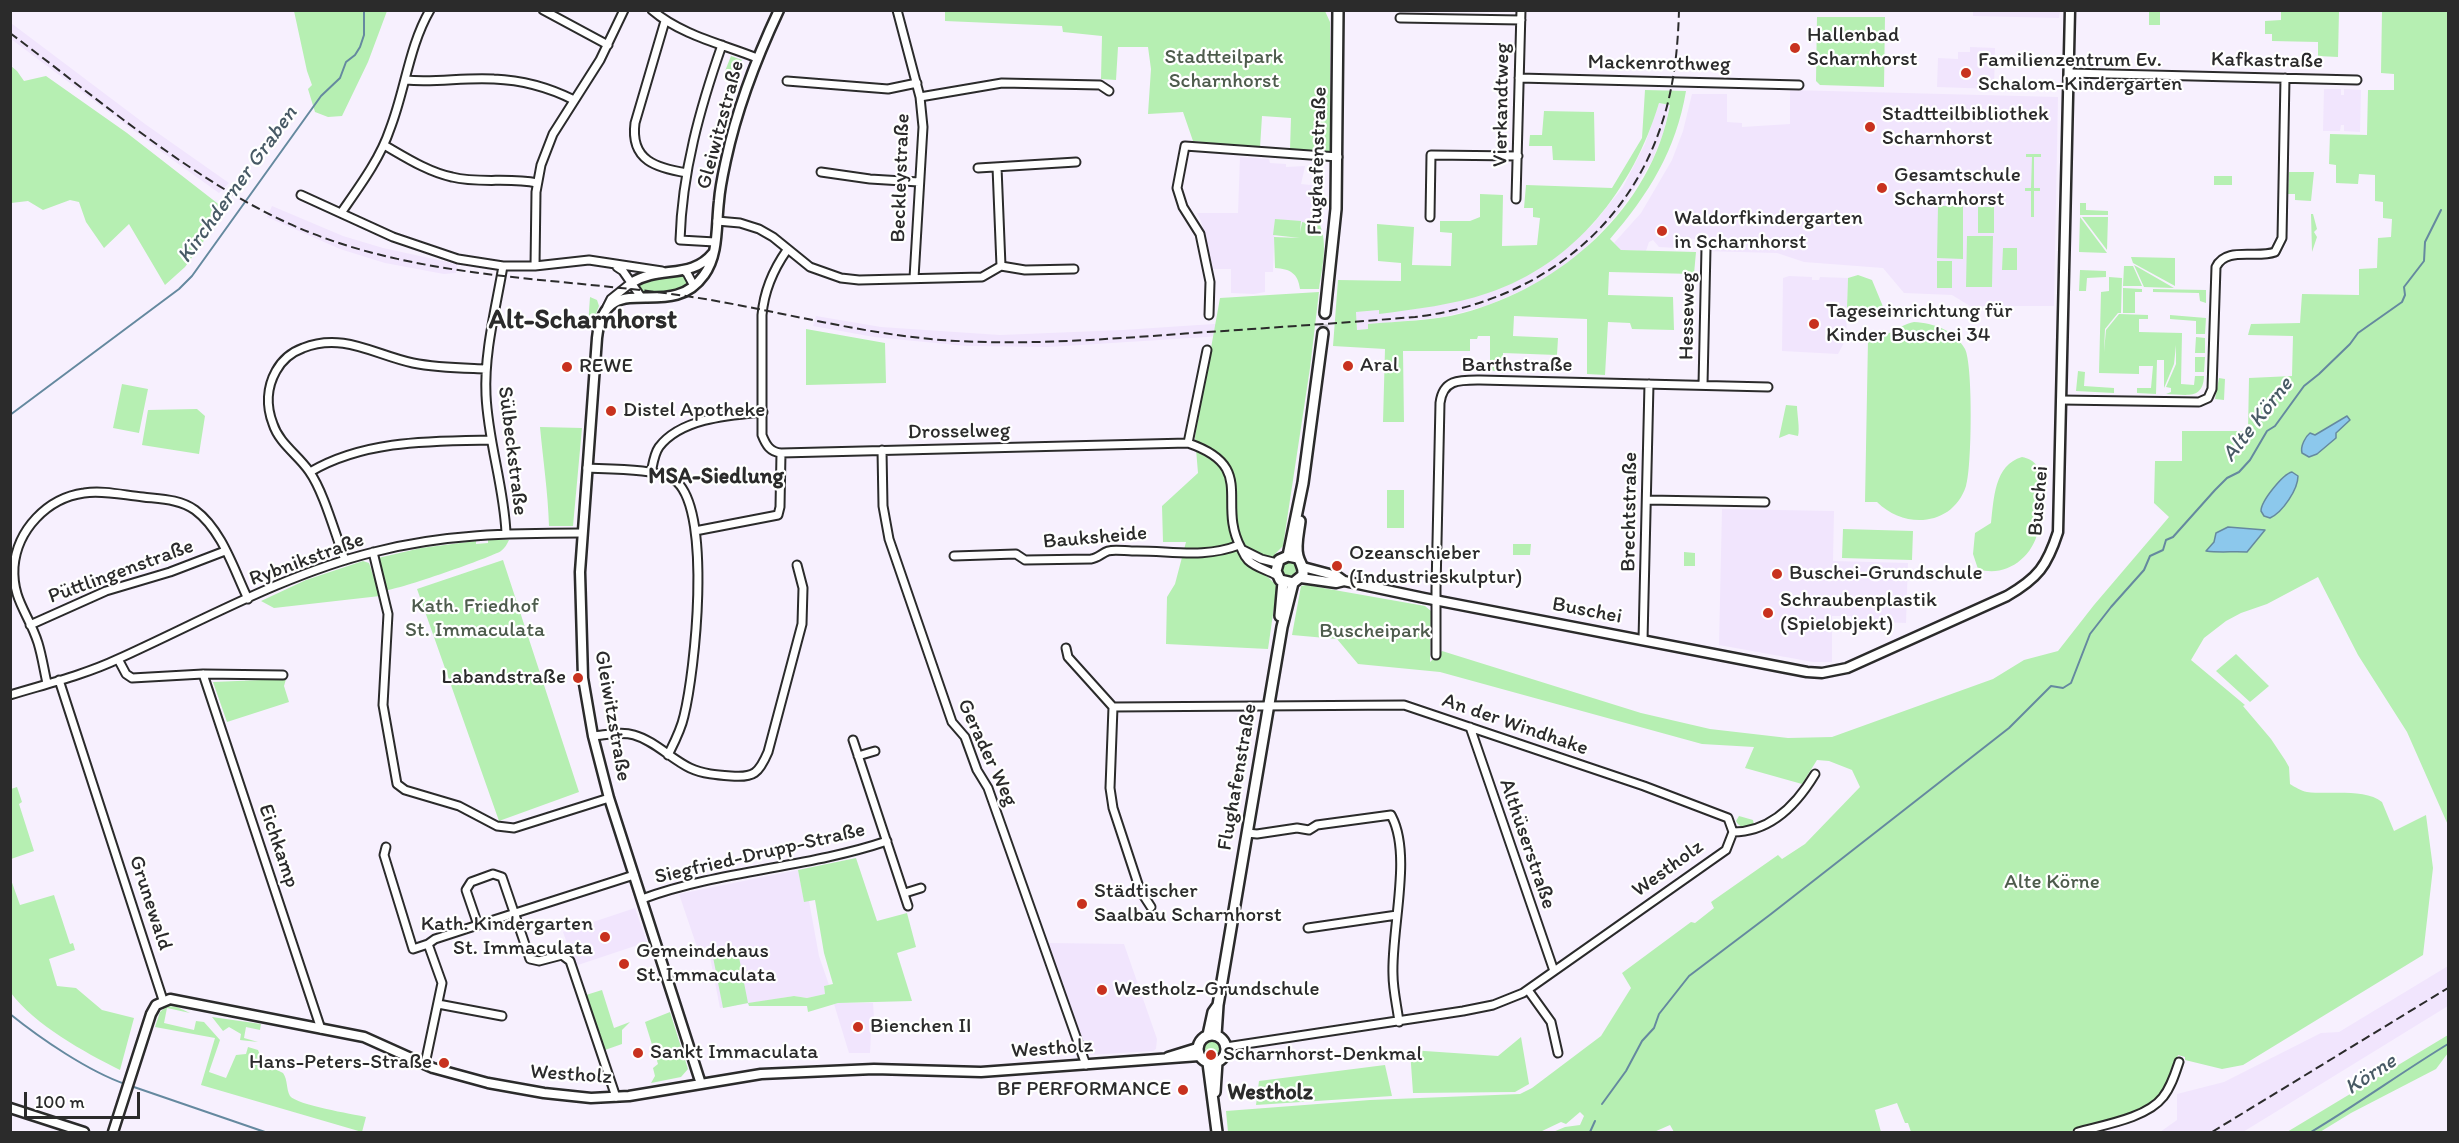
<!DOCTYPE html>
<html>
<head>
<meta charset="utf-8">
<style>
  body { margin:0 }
  #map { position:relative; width:2459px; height:1143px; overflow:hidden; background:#f7f0fe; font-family:Itim,sans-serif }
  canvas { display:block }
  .frame { position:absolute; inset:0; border:12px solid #2b2b2b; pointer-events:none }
  .scale { position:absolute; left:24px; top:1092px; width:116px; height:27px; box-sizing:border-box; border:3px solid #2b2b2b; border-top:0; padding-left:8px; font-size:18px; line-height:21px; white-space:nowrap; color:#2b2b2b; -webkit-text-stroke:4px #fff; paint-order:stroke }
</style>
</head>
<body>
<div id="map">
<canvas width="2459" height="1143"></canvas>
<div class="frame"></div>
<div class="scale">100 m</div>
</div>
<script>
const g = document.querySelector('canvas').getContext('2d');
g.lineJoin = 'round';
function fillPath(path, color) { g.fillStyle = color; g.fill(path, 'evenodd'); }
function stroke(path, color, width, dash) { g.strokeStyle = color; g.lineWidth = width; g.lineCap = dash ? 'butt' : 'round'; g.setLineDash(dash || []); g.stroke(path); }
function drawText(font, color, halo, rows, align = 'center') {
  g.font = font + ' Itim,sans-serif'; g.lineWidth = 4.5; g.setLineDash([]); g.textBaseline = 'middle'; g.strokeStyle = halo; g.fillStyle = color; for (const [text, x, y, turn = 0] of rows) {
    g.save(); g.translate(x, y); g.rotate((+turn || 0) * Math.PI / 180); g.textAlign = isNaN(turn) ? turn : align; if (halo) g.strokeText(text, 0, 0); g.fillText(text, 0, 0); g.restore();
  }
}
fillPath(new Path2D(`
  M1973 11H2060L2059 18 1973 16Z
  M11 23 145 124 229 183 219 193 177 163 11 39Z
  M1970 47 1995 48 1994 89 1937 87 1938 58 1958 59V52H1970Z
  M2324 89H2341V95H2344V89L2361 90 2360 132 2344 131V125H2341L2340 131H2323Z
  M1790 90 2058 97 2054 306H1970L1952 295 1904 293 1883 268 1804 262 1777 253 1702 251 1698 239 1679 238 1676 248 1659 247 1653 240 1649 242 1646 251 1621 250 1614 243 1641 213 1672 160 1683 131 1692 94H1727V122L1742 123V127L1790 124Z
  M1659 103 1670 105 1663 134 1652 161 1619 212 1579 255 1539 283 1486 306 1443 317 1368 325V329L1357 330 1356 312 1379 310 1380 313 1419 308 1534 271 1555 257 1593 224 1623 187 1645 144Z
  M1240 157 1269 159 1270 163 1286 164V167L1305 166 1301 184 1321 186 1320 224 1275 219 1273 272H1265V292L1254 294 1231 293V269H1213L1201 221 1197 213H1238Z
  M272 206 343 236 383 248 457 264 456 273 444 274 385 263 340 249 267 217Z
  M1789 276 1812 277V280H1819L1820 277 1848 278 1846 339 1838 354 1782 351 1783 278Z
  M816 316 881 327 1000 335 1123 330 1274 320 1269 333 1049 347 966 346 874 337 813 326Z
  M1722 509 1834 511 1833 561 1908 563 1906 623 1851 621V616H1832V662H1813L1719 645Z
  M798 870 804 901H809L819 956 829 985 824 986 825 994 807 998 794 996 720 1008 710 957 698 950 679 894Z
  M635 908 647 942 575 966 563 932Z
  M1048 943 1124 944 1157 1039 1156 1049 1153 1051 1088 1055Z
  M2448 966V1006L2243 1132H2160L2177 1120V1094L2224 1082 2321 1033 2339 1032Z
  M838 1003H873L875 1032 871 1033 870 1053H849L834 1004Z`), '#f1e5fd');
fillPath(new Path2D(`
  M945 10 1325 11 1330 22V152L1290 150 1291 118 1262 116 1260 148 1193 141 1183 112 1148 114 1151 69 1148 47H1118L1116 80 1101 79 1102 36 1063 32 1062 26 945 21Z
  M294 11H387L368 62 342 116 328 117 315 112 308 89 312 85 307 71Z
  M2149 11H2160V25H2149Z
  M2339 11 2338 57 2318 56V42L2272 41V34H2265V21L2281 20V11Z
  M2382 11H2448V825L2407 732 2358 655 2318 577 2267 604 2241 613 2226 621 2204 638 2191 660 2245 705 2243 706 2271 739 2285 760 2289 767 2290 784C2295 787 2301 791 2307 792 2328 795 2365 788 2382 802L2394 831 2426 815 2433 868 2423 955 2243 1065 2222 1069 2185 1060V1057L2178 1055 2172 1075 2164 1091 2145 1109 2068 1132H1911L1908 1123H1905L1897 1103 1875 1110 1881 1132H1674L1670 1125 1654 1132H1553L1565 1127 1580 1125 1584 1116 1580 1112 1566 1124 1561 1122 1540 1132H1228L1226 1111 1370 1100 1520 1094 1532 1088 1601 1036 1631 988 1622 973 1691 922 1695 923 1714 908 1711 902 1778 855 1782 859 1805 844 1860 787 1852 770 1829 761 1817 760 1802 784 1745 768 1754 747 1702 744 1440 672 1358 664 1337 639 1292 635 1301 586 1306 585 1425 606 1431 611 1430 662 1442 651 1641 713 1710 729 1788 738 1832 737 1993 679 2024 660 2058 651 2094 605 2169 517 2154 503 2155 461H2182V431H2248L2249 378 2292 376 2293 336 2248 335 2251 324 2300 323 2302 294 2359 295V269L2377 268 2378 238 2391 237 2392 219 2383 218V202L2375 201V175L2359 174 2358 184 2336 183V165L2329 164 2330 134 2367 135 2368 90H2394V74L2381 73Z
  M1817 17H1885L1884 87 1820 85 1816 81Z
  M731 56 742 60 735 80 723 76Z
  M11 66 17 71 24 81 46 76 127 133 226 210 185 267 165 285 129 224 104 248 86 222 79 202 70 200 43 210 28 201 11 203Z
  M1645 90 1686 91C1676 150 1649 194 1610 239L1621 250 1696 252 1694 274 1609 272 1608 295 1673 297 1674 330 1632 329 1630 323 1608 322 1605 375 1587 374V319L1514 316 1513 336 1558 338 1557 355 1503 353V373L1490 370V336H1478L1477 339H1470V351H1403L1404 422H1383L1385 349 1333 346 1338 280 1401 281V263L1378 261 1377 224 1414 227 1412 265 1451 266 1452 233 1440 232V221H1470L1480 217V194L1503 195 1502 246 1537 245 1540 218 1533 217V208H1524L1526 185 1612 188 1642 138ZM1659 103 1670 105C1652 208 1561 287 1463 313 1433 321 1399 321 1368 324V329L1357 330 1356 312 1379 310V314C1416 309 1453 305 1488 293 1575 264 1633 189 1659 103Z
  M1544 111 1594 112 1595 161 1553 160 1552 146H1529L1530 135H1542Z
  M2026 154H2041V157H2034V188H2040V191H2034V217H2031V191H2025V188H2031L2032 157H2026Z
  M2289 172H2314L2311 201 2295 200V194H2288Z
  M2214 176H2232V185H2214Z
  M2080 203H2086V210L2108 211V215H2080Z
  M1938 206H1963V259L1937 258Z
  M1978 207H1994V233H1978Z
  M2311 214H2313L2317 229 2314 232 2317 237 2312 252Z
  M2080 217 2107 253 2079 252Z
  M2082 217H2108L2107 250Z
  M1275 219 1301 221 1300 233 1302 222 1320 225C1328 245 1322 268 1319 289H1300C1298 273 1290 269 1275 268L1274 237 1300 238 1273 235Z
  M1967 236H1993L1992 287H1966Z
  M2003 248H2017V270H2002Z
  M2131 257 2175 258V286L2133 263Z
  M1937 261H1952V288H1937Z
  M2134 265 2174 288 2144 287Z
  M2124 266H2133L2142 286H2123Z
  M2080 270 2106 271V277L2087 278 2086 291H2079Z
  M679 274 687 280 685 287C672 293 653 300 640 291L639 283 656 276Z
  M1858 275 1872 280 1884 309 1847 308 1848 278Z
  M2109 277 2122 278 2121 313H2118L2105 329 2104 352 2106 330 2119 314 2148 315V319H2139V332L2182 333 2181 384 2194 385 2195 376H2204C2203 401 2185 394 2166 394L2171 392V388L2166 387 2176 364V345L2174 364 2164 388V360H2157L2156 394 2137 393V388H2151L2153 366H2139V374L2099 373 2101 292 2109 291Z
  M2123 288 2142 289V292H2135V313H2123Z
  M2153 289 2206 290V303L2200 301 2199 293 2153 292Z
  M1319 292 1310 368 1283 546 1275 554 1267 576 1277 586 1268 649 1166 644 1167 597 1175 584 1186 542H1163L1162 506 1198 473 1195 437 1220 298Z
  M590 297 597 300 599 306 591 326H588Z
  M2170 315 2206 318 2205 334H2196V321L2170 319Z
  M1914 322C1934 323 1954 330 1965 349 1973 364 1972 468 1966 486 1953 526 1905 530 1877 502H1865L1868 339C1885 340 1896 326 1914 322Z
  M806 329 885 343 886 383 806 385Z
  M2196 337 2205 338V353H2195Z
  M2195 357H2205L2204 372H2195Z
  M2078 371 2085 372 2084 386 2114 388V393L2076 391Z
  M2219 378 2225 379 2224 400 2215 399Z
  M122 384 148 389 139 433 113 428Z
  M1786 405 1797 406C1797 414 1800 429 1798 436L1789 434 1779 438Z
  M197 409 205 416 199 454 142 445 148 410Z
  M540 427 582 428 573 526H549C548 492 543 460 540 427Z
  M2022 457C2028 458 2034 461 2037 466 2044 476 2042 492 2041 503 2040 512 2040 522 2038 531 2032 559 2004 578 1978 569L1973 554 1975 533 1991 523C1994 499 1994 465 2022 457Z
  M1387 490H1404V528H1387Z
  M1843 529 1913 531 1912 560 1842 558Z
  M488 540H509C507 544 505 548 501 551 492 557 395 591 386 590L378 558 421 548 476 541V544L488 543Z
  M1513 544H1531L1530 555H1513Z
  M1684 552 1695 553V566H1684Z
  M503 560 579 792 499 821 417 589Z
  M363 561 369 563 380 596 274 608 261 601 306 580Z
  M1282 569a7 7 0 1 1 14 0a7 7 0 1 1-14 0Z
  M2236 654 2269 686 2250 702 2216 671Z
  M286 679 284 686 289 702 227 722 213 682Z
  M17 787 22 802 19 804 34 851 11 859V789Z
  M1739 816 1753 820 1754 825C1748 828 1740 829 1736 821Z
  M856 858 877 921 907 913 916 947 897 953 912 1001 838 1003 808 1012 807 1006H749L748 1003 723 1008 713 957 738 952 748 1003 794 996 807 998 825 994 824 986 833 984 824 953 815 900 804 902 798 870Z
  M10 877 20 905 54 895 70 944 73 943 75 950 49 959 57 986 76 988 102 1010 134 1018 120 1070C84 1052 35 1025 11 993Z
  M602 990 614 1028 630 1022 622 1030V1044L605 1050 586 995Z
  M167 1006 177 1007 190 1013 167 1008 164 1023 194 1030 196 1021 204 1022 220 1040 209 1072 226 1078 236 1055 246 1054 248 1047 258 1050 263 1063 283 1073C288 1080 286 1089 290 1096 297 1105 352 1114 366 1117L362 1132 201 1085 215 1038 155 1027 160 1012Z
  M670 1012 688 1069 681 1077 651 1083 655 1076 653 1068 658 1064 645 1022Z
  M212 1017 261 1024 260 1030 246 1027 244 1038 258 1042 240 1040 241 1034 229 1027 223 1031Z
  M2448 1035V1053L2436 1069 2351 1113 2320 1132H2287Z
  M1521 1037 1529 1084 1515 1092 1413 1093 1410 1050 1498 1056Z
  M1203 1049a9 9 0 1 1 18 0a9 9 0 1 1-18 0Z
  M1385 1065 1392 1096 1256 1105 1259 1081Z`), '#b6efb2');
const water = new Path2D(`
  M2347 416 2350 420 2336 433V438L2317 454 2309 457 2302 453C2300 446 2306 436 2310 433L2315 435Z
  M2292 472 2298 476C2298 489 2283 512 2270 518L2264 516 2261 511C2261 501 2283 474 2292 472Z
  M2228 527 2265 530 2247 552C2233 551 2221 553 2206 551L2214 542 2216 533Z`);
fillPath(water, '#8cc8ec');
stroke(water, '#65899f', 1.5);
stroke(new Path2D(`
  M10 415 179 289 192 276 321 96 340 78 346 62 355 55 360 47 364 35V10
  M10 1014C41 1039 88 1071 125 1084
  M131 1086 265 1132
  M1602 1104 1626 1071 1642 1041 1654 1028 1659 1014 1689 976 1771 914 2009 728 2051 686 2063 688 2071 683 2090 634 2111 607 2144 570 2150 556 2163 550 2166 540 2173 537 2215 490 2227 478 2239 472 2250 460 2267 431 2275 426 2304 386 2319 374 2350 344 2358 333 2402 302 2405 295 2404 287 2424 261 2425 242 2441 210
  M1590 1132 1595 1121
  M2311 1132C2358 1104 2402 1072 2448 1044`), '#65899f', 2);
stroke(new Path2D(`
  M1323 333 1325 313`), '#cec9d4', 9, [9, 4.5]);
const minor = new Path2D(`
  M543 10 608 45
  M652 10C681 35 722 44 757 58
  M897 10 920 97 923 127 914 278
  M1400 18 1521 20
  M665 21 635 123C630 161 657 168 687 173
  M2069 73 2357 80
  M1519 78 1799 85
  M406 80C435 83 464 77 494 79 521 80 550 88 574 100
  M787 81 888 89 917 83
  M920 97 1002 83 1100 85 1109 91
  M384 145C405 157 428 172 452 177 479 184 509 177 537 183
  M997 167 1001 266
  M978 168 1076 162
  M821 172 870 179 919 182
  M301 195 393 237 458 259 503 266H535L589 260 662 271
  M1516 199 1521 10
  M341 213C359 187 380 159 390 129 405 91 409 46 430 10
  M1430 217 1431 155 1518 156
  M717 221 740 223 759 229 773 237 810 267 841 278 859 280 982 277 1001 266 1025 270 1074 269
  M715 242 680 240C682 172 700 108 722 45
  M787 250C773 270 764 291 762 315V435C766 445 770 452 781 453L1188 443C1258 467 1216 502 1241 548 1243 552 1244 556 1248 560 1255 567 1267 570 1276 575
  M503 266C496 308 484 352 486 395 488 442 504 486 506 533
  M535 266 536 192 541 165 553 134 600 60 624 10
  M617 267 623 271 641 297
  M683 270 687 273 694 286
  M607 307 611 299 631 283
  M1209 315 1210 282 1200 234 1183 207 1177 188 1185 146 1338 157
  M1703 385 1706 248
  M2061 400 2199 402 2208 398 2212 389 2216 267C2226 246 2256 259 2275 252L2282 238 2285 78
  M1188 443 1207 350
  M882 450 883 506 889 539 952 722 965 737 977 770 988 788 1086 1065
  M587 468C607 469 662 468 677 482 712 515 695 671 684 716 681 730 674 743 668 755
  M310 472C364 440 430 441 491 440
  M651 473C653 464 654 454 659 447 681 418 730 415 763 412
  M1647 500 1765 502
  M695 531 778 515 780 507 781 453
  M1243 550 1261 559 1277 563
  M373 552 388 614 383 705 397 784 405 790 459 806 497 826 514 828 609 798
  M954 556 1016 554 1025 560 1091 559C1098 558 1102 553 1108 551 1115 549 1125 551 1132 551 1168 550 1204 559 1239 545
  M345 560C335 534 324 492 309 471 298 455 279 443 273 424 266 406 267 387 276 371 282 360 292 352 303 348 343 332 375 355 413 363 438 368 462 368 486 369
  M30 625 106 591 170 572 225 551
  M1643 640 1649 384
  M1066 648 1068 657 1113 707 1404 705 1644 786 1728 818 1733 832
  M1436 655V589L1440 403C1443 379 1460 380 1480 380L1768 387
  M118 659 126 674 132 678 203 674 283 675
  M203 674 321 1029
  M59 680 163 1000
  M47 683C44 670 42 656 38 643 29 614 12 600 14 567 17 530 47 498 84 493 103 490 123 495 143 497 160 499 180 499 195 510 222 530 234 570 248 599
  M10 695C46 684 84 675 118 659 202 621 285 574 374 552 443 534 511 533 582 533
  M1113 707 1110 788 1113 808 1140 890 1151 907
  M1470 727 1554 971
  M593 736C606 735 621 731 634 735 655 741 671 759 690 768 703 774 717 775 731 776 754 778 759 773 768 752L802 624 803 588 797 565
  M853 740 908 906
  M858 756 875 751
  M1733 832C1770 832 1797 804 1815 774
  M1247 833 1257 834 1297 828 1309 830 1317 825 1391 815 1392 817C1412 856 1391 930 1393 975 1393 990 1397 1006 1399 1022
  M386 847 384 855 413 949 428 944 442 983 425 1064
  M905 893 921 888
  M642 899C721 870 807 868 887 841
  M478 925 466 890 471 882 493 874 502 877 530 959 539 961 562 955 570 961 616 1097
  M1308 928 1397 915
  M428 944 435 939 478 925 634 875
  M1528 990 1551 1022 1558 1053
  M438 1004 502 1016
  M1226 1047 1463 1011 1493 1005 1523 993 1726 850 1733 832
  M2078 1132C2103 1125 2147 1118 2163 1097 2171 1087 2175 1074 2179 1062`);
const tertiary = new Path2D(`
  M631 283C660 265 691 280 713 253
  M1303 567 1337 576 1344 581 1424 598 1807 672 1822 673 1847 668 2007 596C2038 578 2047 566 2058 532L2070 10
  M1301 578 1336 583 1344 581
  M1168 1057 1197 1048
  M701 1084 609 798 593 736 583 678 580 572 597 338C605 264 669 325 704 275 719 255 716 225 719 201 720 187 723 174 726 160 737 108 756 59 779 10
  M10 1108 84 1132
  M113 1132 151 1014 156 1005 170 999 364 1037 433 1068 488 1083 544 1093 591 1098 629 1096 761 1074 874 1069 981 1072 1199 1056`);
const secondary = new Path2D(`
  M1325 313 1336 209 1338 10
  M1288 556 1303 483 1323 333
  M1298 558 1288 556 1279 560 1276 571 1280 580 1293 583 1303 575C1304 566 1300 564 1298 556 1295 546 1299 531 1300 521
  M1280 616 1283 582
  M1198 1049a14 14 0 1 1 28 0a14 14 0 1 1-28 0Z
  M1208 1035 1213 1012 1218 1005
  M1216 1035 1218 1005 1282 627 1293 583
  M1208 1063 1217 1132
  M1215 1092 1217 1062`);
stroke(minor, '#2b2b2b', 11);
stroke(tertiary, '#2b2b2b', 13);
stroke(secondary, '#2b2b2b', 14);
stroke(minor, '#fff', 7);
stroke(tertiary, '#fff', 8);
stroke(secondary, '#fff', 9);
stroke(new Path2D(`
  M10 33C100 100 196 184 299 228 412 276 535 277 656 292 752 303 844 332 941 340 1025 346 1109 339 1193 333 1267 328 1341 323 1415 317 1530 303 1626 235 1662 123 1674 87 1678 48 1679 10
  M2212 1132 2448 988`), '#2b2b2b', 2, [9, 4.5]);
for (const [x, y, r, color] of [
  [1795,48,6,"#c8321e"],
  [1966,73,6,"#c8321e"],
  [1870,127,6,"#c8321e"],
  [1882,188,6,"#c8321e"],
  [1662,231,6,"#c8321e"],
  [1814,324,6,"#c8321e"],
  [1348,366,6,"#c8321e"],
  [567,367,6,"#c8321e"],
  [611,411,6,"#c8321e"],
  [1337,566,6,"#c8321e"],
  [1777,574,6,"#c8321e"],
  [1768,613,6,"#c8321e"],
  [578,678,6,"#c8321e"],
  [1082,904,6,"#c8321e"],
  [605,937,6,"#c8321e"],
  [624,964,6,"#c8321e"],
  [1102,990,6,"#c8321e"],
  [858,1027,6,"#c8321e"],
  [638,1053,6,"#c8321e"],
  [1211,1055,6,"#c8321e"],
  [444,1063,6,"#c8321e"],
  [1183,1090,6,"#c8321e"]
]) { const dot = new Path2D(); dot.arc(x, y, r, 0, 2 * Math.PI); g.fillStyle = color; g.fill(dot); stroke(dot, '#fff', 2); }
drawText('21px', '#2b2b2b', '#fff', [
  ["Hallenbad",1807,36],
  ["Scharnhorst",1807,60],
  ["Familienzentrum Ev.",1978,61],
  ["Schalom-Kindergarten",1978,85],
  ["Stadtteilbibliothek",1882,115],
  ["Scharnhorst",1882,139],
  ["Gesamtschule",1894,176],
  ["Scharnhorst",1894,200],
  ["Waldorfkindergarten",1674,219],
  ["in Scharnhorst",1674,243],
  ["Tageseinrichtung für",1826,312],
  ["Kinder Buschei 34",1826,336],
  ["Aral",1360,366],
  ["REWE",579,367],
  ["Distel Apotheke",623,411],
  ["Ozeanschieber",1349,554],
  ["(Industrieskulptur)",1349,578],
  ["Buschei-Grundschule",1789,574],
  ["Schraubenplastik",1780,601],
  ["(Spielobjekt)",1780,625],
  ["Labandstraße",566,678,"right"],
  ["Städtischer",1094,892],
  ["Saalbau Scharnhorst",1094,916],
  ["Kath. Kindergarten",593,925,"right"],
  ["St. Immaculata",593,949,"right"],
  ["Gemeindehaus",636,952],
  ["St. Immaculata",636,976],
  ["Westholz-Grundschule",1114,990],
  ["Bienchen II",870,1027],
  ["Sankt Immaculata",650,1053],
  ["Scharnhorst-Denkmal",1223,1055],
  ["Hans-Peters-Straße",432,1063,"right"],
  ["BF PERFORMANCE",1171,1090,"right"]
], 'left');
drawText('21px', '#4e5c4d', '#fff', [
  ["Stadtteilpark",1224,58],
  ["Scharnhorst",1224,82],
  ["Kath. Friedhof",475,607],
  ["St. Immaculata",475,631],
  ["Buscheipark",1375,632],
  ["Alte Körne",2052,883]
]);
drawText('21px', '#2b2b2b', '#fff', [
  ["Kafkastraße",2267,61,1],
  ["Mackenrothweg",1659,64,1],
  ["Vierkandtweg",1502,105,-89],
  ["Gleiwitzstraße",721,125,-75],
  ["Flughafenstraße",1318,161,-88],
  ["Beckleystraße",901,178,-88],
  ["Hesseweg",1688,316,-89],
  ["Barthstraße",1517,366],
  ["Drosselweg",959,432,-1],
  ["Sülbeckstraße",512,451,83],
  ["Buschei",2039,501,-85],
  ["Brechtstraße",1630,512,-89],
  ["Bauksheide",1095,538,-5],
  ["Rybnikstraße",307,560,-20],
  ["Püttlingenstraße",121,572,-20],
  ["Buschei",1587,611,11],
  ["Gleiwitzstraße",612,716,80],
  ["An der Windhake",1515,725,19],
  ["Gerader Weg",987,753,65],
  ["Flughafenstraße",1238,777,-80],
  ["Althüserstraße",1527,844,71],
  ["Eichkamp",278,846,71],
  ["Siegfried-Drupp-Straße",760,854,-13],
  ["Westholz",1668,869,-36],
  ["Grunewald",150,903,72],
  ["Westholz",1052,1049,-4],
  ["Westholz",571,1075,4]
]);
drawText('italic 22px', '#485a65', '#fff', [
  ["Kirchderner Graben",238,185,-54],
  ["Alte Körne",2258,420,-52],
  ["Körne",2371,1075,-33]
]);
drawText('bold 22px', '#2b2b2b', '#fff', [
  ["MSA-Siedlung",716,477],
  ["Westholz",1270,1093]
]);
drawText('bold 27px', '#2b2b2b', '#fff', [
  ["Alt-Scharnhorst",583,321]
]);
</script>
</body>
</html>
